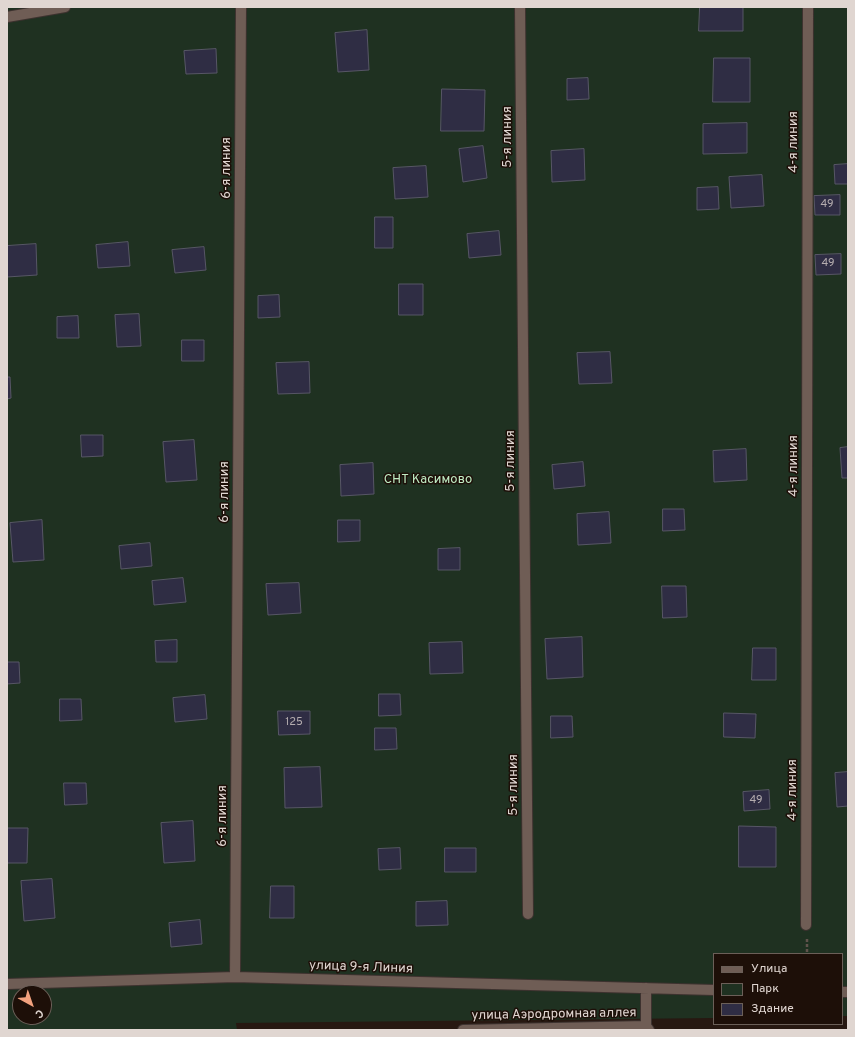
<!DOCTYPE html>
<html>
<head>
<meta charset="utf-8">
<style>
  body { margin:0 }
  #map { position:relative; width:855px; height:1037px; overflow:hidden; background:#271811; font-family:Overpass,sans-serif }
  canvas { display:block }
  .frame { position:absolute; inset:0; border:8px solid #e0d6d1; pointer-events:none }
  .legend { position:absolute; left:713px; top:953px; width:130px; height:72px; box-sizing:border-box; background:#1d0f08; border:1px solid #6b5f58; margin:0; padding:5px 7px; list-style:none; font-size:12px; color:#e0d6d1 }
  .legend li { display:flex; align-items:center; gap:8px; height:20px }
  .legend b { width:20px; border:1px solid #6b5f58 }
  .north { position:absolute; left:12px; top:985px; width:40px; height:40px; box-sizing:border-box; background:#1d0f08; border:1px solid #6b5f58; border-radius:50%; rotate:140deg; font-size:11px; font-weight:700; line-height:16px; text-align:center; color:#e0d6d1 }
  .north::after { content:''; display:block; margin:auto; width:14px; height:18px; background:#f2a17e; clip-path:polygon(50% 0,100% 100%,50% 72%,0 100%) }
</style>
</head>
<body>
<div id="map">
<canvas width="855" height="1037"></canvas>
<div class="frame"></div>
<ul class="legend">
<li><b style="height:5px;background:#6f5d55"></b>Улица</li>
<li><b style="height:11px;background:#1f3121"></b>Парк</li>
<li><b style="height:11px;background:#2f2d44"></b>Здание</li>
</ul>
<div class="north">С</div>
</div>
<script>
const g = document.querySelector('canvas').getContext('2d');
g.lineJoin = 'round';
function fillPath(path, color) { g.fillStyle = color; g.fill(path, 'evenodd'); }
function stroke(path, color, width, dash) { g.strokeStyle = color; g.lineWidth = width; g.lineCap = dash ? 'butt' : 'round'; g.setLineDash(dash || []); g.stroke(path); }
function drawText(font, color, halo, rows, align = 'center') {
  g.font = font + ' Overpass,sans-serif'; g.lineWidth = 3; g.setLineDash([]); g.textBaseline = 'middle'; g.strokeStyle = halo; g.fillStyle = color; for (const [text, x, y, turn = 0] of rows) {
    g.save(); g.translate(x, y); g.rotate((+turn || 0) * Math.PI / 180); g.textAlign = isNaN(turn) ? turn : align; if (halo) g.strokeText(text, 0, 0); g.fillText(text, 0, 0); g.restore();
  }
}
fillPath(new Path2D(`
  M7 7H848V1016H842V954H714V1018L236 1023 237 1030H7ZM20 993H44V1017H20Z`), '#1f3121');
const building = new Path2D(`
  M700 7H743V31H699Z
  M367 30 369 70 338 72 335 33Z
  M216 49 217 73 186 74 184 51Z
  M714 58H750V102H713Z
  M588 78 589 99 567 100V79Z
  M442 89 485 90 484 131H441Z
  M747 123V153L703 154V124Z
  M483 146 487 178 463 182 459 149Z
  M584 149 585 180 552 182 551 151Z
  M848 164V184H835L834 165Z
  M426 166 428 197 395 199 393 168Z
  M762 175 764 206 731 208 729 177Z
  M718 187 719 209 697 210V188Z
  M840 195V215H815L814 196Z
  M375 217H393V248H375Z
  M499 231 501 255 469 258 467 234Z
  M128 242 130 266 98 268 96 245Z
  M36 244 37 275 7 277V246Z
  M204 247 206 270 175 273 172 250Z
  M841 254V274L816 275 815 255Z
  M399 284H423V315H399Z
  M279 295 280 317 258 318V296Z
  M139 314 141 346 117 347 115 315Z
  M78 316 79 338H57V317Z
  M182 340H204V361H182Z
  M610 352 612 383 579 384 577 353Z
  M309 362 310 393 278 394 276 363Z
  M7 377H10L11 398 7 399Z
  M81 435H103V456L82 457Z
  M194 440 197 480 166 482 163 442Z
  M848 447V478H842L840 448Z
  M746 449 747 480 714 482 713 451Z
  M583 462 585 486 554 489 552 465Z
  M373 463 374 494 341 496 340 465Z
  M663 509H684L685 530 663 531Z
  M609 512 611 543 578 545 577 514Z
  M42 520 44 560 13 562 10 523Z
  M338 520H360V541L338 542Z
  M150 543 152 566 121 569 119 546Z
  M460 548V570H438V549Z
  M183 578 186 602 154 605 152 581Z
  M299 583 301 613 268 615 266 584Z
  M662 586H686L687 617 663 618Z
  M582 637 583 677 547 679 545 639Z
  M177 640V662H156L155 641Z
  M462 642 463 673 430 674 429 643Z
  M753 648H776V680H752Z
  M7 662H19L20 683 7 684Z
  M379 694H400L401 715 379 716Z
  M205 695 207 719 175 722 173 698Z
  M60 699H81L82 720 60 721Z
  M278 711H310V734L279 735Z
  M724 713 756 714 755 738 724 737Z
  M551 716H572L573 737 551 738Z
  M375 728H396L397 749 375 750Z
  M320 767 322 807 285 808 284 768Z
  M848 772V806L837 807 835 773Z
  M64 783H86L87 804 65 805Z
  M769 790 770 809 744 811 743 792Z
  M193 821 195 861 164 863 161 823Z
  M739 826 776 827V867H739Z
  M7 828H28L27 863H7Z
  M400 848 401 869 379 870 378 849Z
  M445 848H476V872H445Z
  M52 879 55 918 24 921 21 881Z
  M271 886H294V918H270Z
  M447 901 448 925 416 926V902Z
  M200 920 202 944 171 947 169 923Z`);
fillPath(building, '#2f2d44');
stroke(building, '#575666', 1);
const minor = new Path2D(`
  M520 7 528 914
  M7 17 65 7
  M806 925 808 7
  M235 977 241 7
  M7 984 235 977 714 990
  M646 988V1026L649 1030
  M842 992H848
  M463 1030 646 1026`);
stroke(minor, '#3d322f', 12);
stroke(new Path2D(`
  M807 939V954`), '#60534c', 2.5, [3, 2]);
stroke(minor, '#6f5d55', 10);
drawText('11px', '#b4acae', null, [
  ["49",827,205],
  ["49",828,264],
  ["125",294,723],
  ["49",756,801]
]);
drawText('13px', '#e0d6d1', '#1d0f08', [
  ["5-я линия",508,137,-90],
  ["4-я линия",794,142,-90],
  ["6-я линия",227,168,-90],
  ["5-я линия",511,461,-90],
  ["4-я линия",794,466,-90],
  ["6-я линия",225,492,-90],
  ["5-я линия",514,785,-90],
  ["4-я линия",793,790,-90],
  ["6-я линия",223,816,-90],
  ["улица 9-я Линия",361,968,2],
  ["улица Аэродромная аллея",554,1015,-1]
]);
drawText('13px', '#bfebc3', '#1d0f08', [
  ["СНТ Касимово",428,480]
]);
</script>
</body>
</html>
